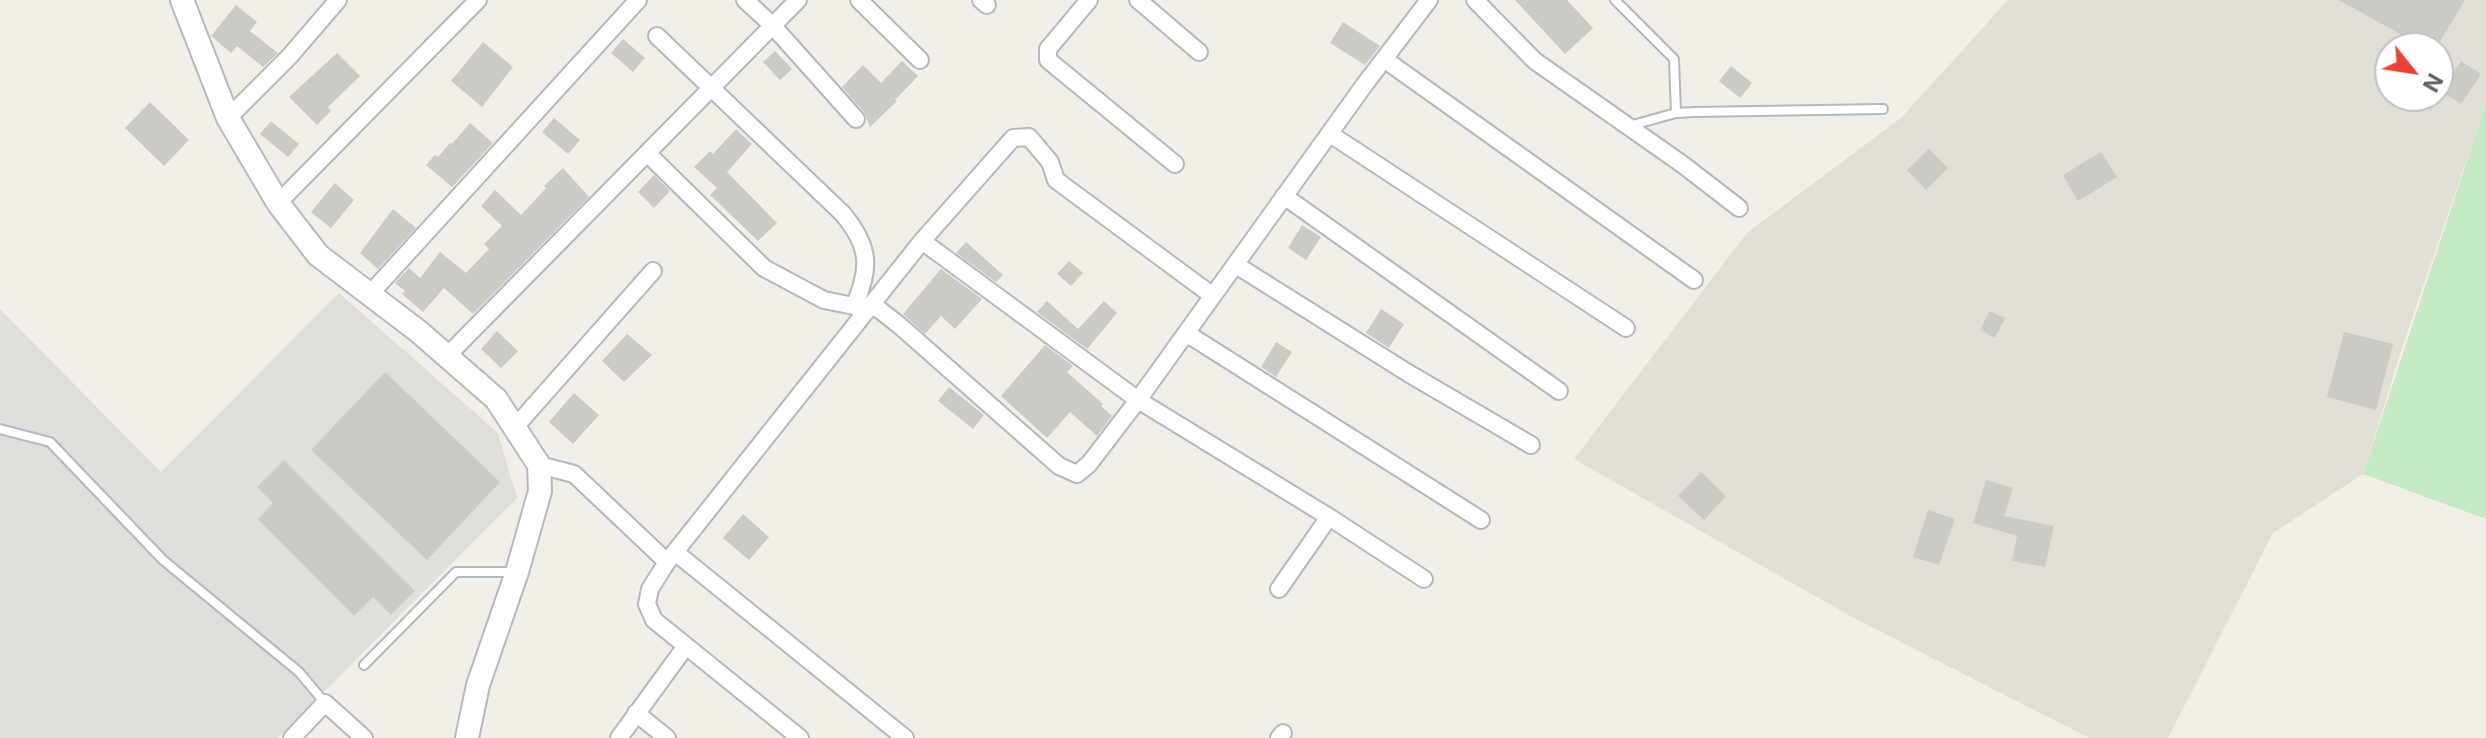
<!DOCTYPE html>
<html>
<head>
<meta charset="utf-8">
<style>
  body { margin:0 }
  #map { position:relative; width:2486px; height:738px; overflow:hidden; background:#f1efe8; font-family:Inter,sans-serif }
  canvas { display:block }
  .north { position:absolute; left:2374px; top:32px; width:80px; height:80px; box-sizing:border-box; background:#fff; border:2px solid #bfc1c3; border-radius:50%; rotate:120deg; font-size:22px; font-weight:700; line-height:32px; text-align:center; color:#5f6368 }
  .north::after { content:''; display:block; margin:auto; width:28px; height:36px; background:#ea4335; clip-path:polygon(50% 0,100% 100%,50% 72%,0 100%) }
</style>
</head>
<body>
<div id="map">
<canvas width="2486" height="738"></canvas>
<div class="north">N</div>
</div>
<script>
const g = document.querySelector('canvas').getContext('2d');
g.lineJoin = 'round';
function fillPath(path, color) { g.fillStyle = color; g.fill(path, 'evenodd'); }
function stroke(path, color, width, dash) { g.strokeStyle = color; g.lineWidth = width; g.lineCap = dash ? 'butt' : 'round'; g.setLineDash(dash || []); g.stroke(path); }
fillPath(new Path2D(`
  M339 293 498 433 517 498 278 738H0V309L161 472Z`), '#e0deda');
fillPath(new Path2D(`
  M2008 0H2486V103L2402 348 2363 474 2273 533 2168 738H2089L1852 617 1574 459 1747 233 1901 118ZM2390 48H2438V96H2390Z`), '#e1ded6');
fillPath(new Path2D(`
  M2486 103V519L2363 474Z`), '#c5e8c5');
fillPath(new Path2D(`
  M1515 0H1567L1593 28 1565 54Z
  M2339 0H2465L2436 48H2406L2411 40Z
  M236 5 257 22 250 31 278 53 263 67 237 46 231 53 211 36Z
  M1343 22 1380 46 1365 65 1330 43Z
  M623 39 645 58 633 72 611 53Z
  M483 42 513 67 482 107 451 81Z
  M775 51 792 69 780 80 763 62Z
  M337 53 360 76 328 107 331 111 317 125 289 97Z
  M902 61 918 76 895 100 897 101 870 127 864 112 842 87 863 65 881 83Z
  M2461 61 2481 74 2461 104 2441 91Z
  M1731 66 1752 83 1740 98 1719 81Z
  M150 102 189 140 164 166 125 128Z
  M554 118 580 140 568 154 542 132Z
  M271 121 299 144 288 157 260 134Z
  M470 123 493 143 452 187 426 165 435 155 438 157 450 143 452 144Z
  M736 129 752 144 727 172 777 223 758 241 710 195 717 188 694 167 710 151 713 154Z
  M1929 149 1948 168 1926 190 1907 170Z
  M2101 152 2117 177 2078 201 2063 175Z
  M563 168 589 197 473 314 444 288 423 312 402 294 405 291 395 283 409 268 420 278 440 252 466 273 489 249 484 244 502 226 481 206 495 190 521 215 546 188 544 186Z
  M654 175 670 191 654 208 638 192Z
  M335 183 354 200 331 228 311 212Z
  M393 209 416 228 378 269 360 253Z
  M1302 225 1321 237 1306 260 1288 248Z
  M966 242 1003 275 996 282 956 253Z
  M1069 261 1083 273 1071 286 1057 274Z
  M941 269 982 299 955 329 941 316 925 334 903 314Z
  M1047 301 1078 329 1104 301 1117 313 1087 349 1037 312Z
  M1381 309 1404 324 1389 348 1366 333Z
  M1990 311 2005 318 1995 338 1980 330Z
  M497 331 518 351 501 368 481 349Z
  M2344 332 2393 344 2376 410 2327 397Z
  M627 334 652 355 624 382 602 361Z
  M1276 342 1292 352 1276 377 1261 367Z
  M1045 345 1073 366 1067 372 1103 404 1101 406 1112 416 1097 436 1070 412 1047 438 1001 396Z
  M385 372 500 482 427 560 311 450Z
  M949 387 984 415 973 429 938 401Z
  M574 393 599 415 573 444 549 422Z
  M284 460 415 591 391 615 373 597 354 616 258 519 273 503 257 487Z
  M1701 472 1726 496 1704 520 1678 496Z
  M1986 480 2013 488 2004 516 2054 526 2045 567 2012 561 2017 536 1973 523Z
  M1928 510 1955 519 1939 565 1913 557Z
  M743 514 769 537 749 560 723 538Z`), '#cccac5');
const service = new Path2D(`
  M1615 0 1674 59 1676 113
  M1629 126 1676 113 1694 112 1883 109
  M0 429 50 442 163 560 299 672 325 703
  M364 665 456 572H513`);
const minor = new Path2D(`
  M745 0 772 25 856 119
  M859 0 920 60
  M981 0 987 5
  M1089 0 1048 49V60L1175 164
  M1138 0 1199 52
  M1475 0 1535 61 1682 164 1739 208
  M657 36 843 214C870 247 871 268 854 306
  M1384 59 1694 280
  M228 118 289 57 338 0
  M1330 134 1626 328
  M648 154 764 268 824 300 854 306 862 311
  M1284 196 1559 391
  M278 203 478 0
  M922 241 1013 138 1029 137 1050 162 1056 180 1213 296
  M1236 265 1408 373 1531 445
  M370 294 638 0
  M872 304 899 325 1059 466 1077 474 1089 464 1138 400 1365 84 1429 0
  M1186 333 1481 520
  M447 356 798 0
  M516 426 653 271
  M539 465 574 474 667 562 922 241 1138 400 1329 517 1279 589
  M1329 517 1424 579
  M675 552 905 738
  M667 562 650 589 647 604 654 620 800 738
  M636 713 667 738
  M292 738 325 703 364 738
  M619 738 686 646
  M1279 738 1283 733`);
const secondary = new Path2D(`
  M182 0 228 118 278 203 318 255 418 331 496 399 539 465 540 491 517 572 478 685 467 738`);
stroke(service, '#b5b8bc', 12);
stroke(minor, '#b5b8bc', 20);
stroke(secondary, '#b6babf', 26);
stroke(service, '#fff', 8);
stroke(minor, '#fff', 16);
stroke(secondary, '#fff', 22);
</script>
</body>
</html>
